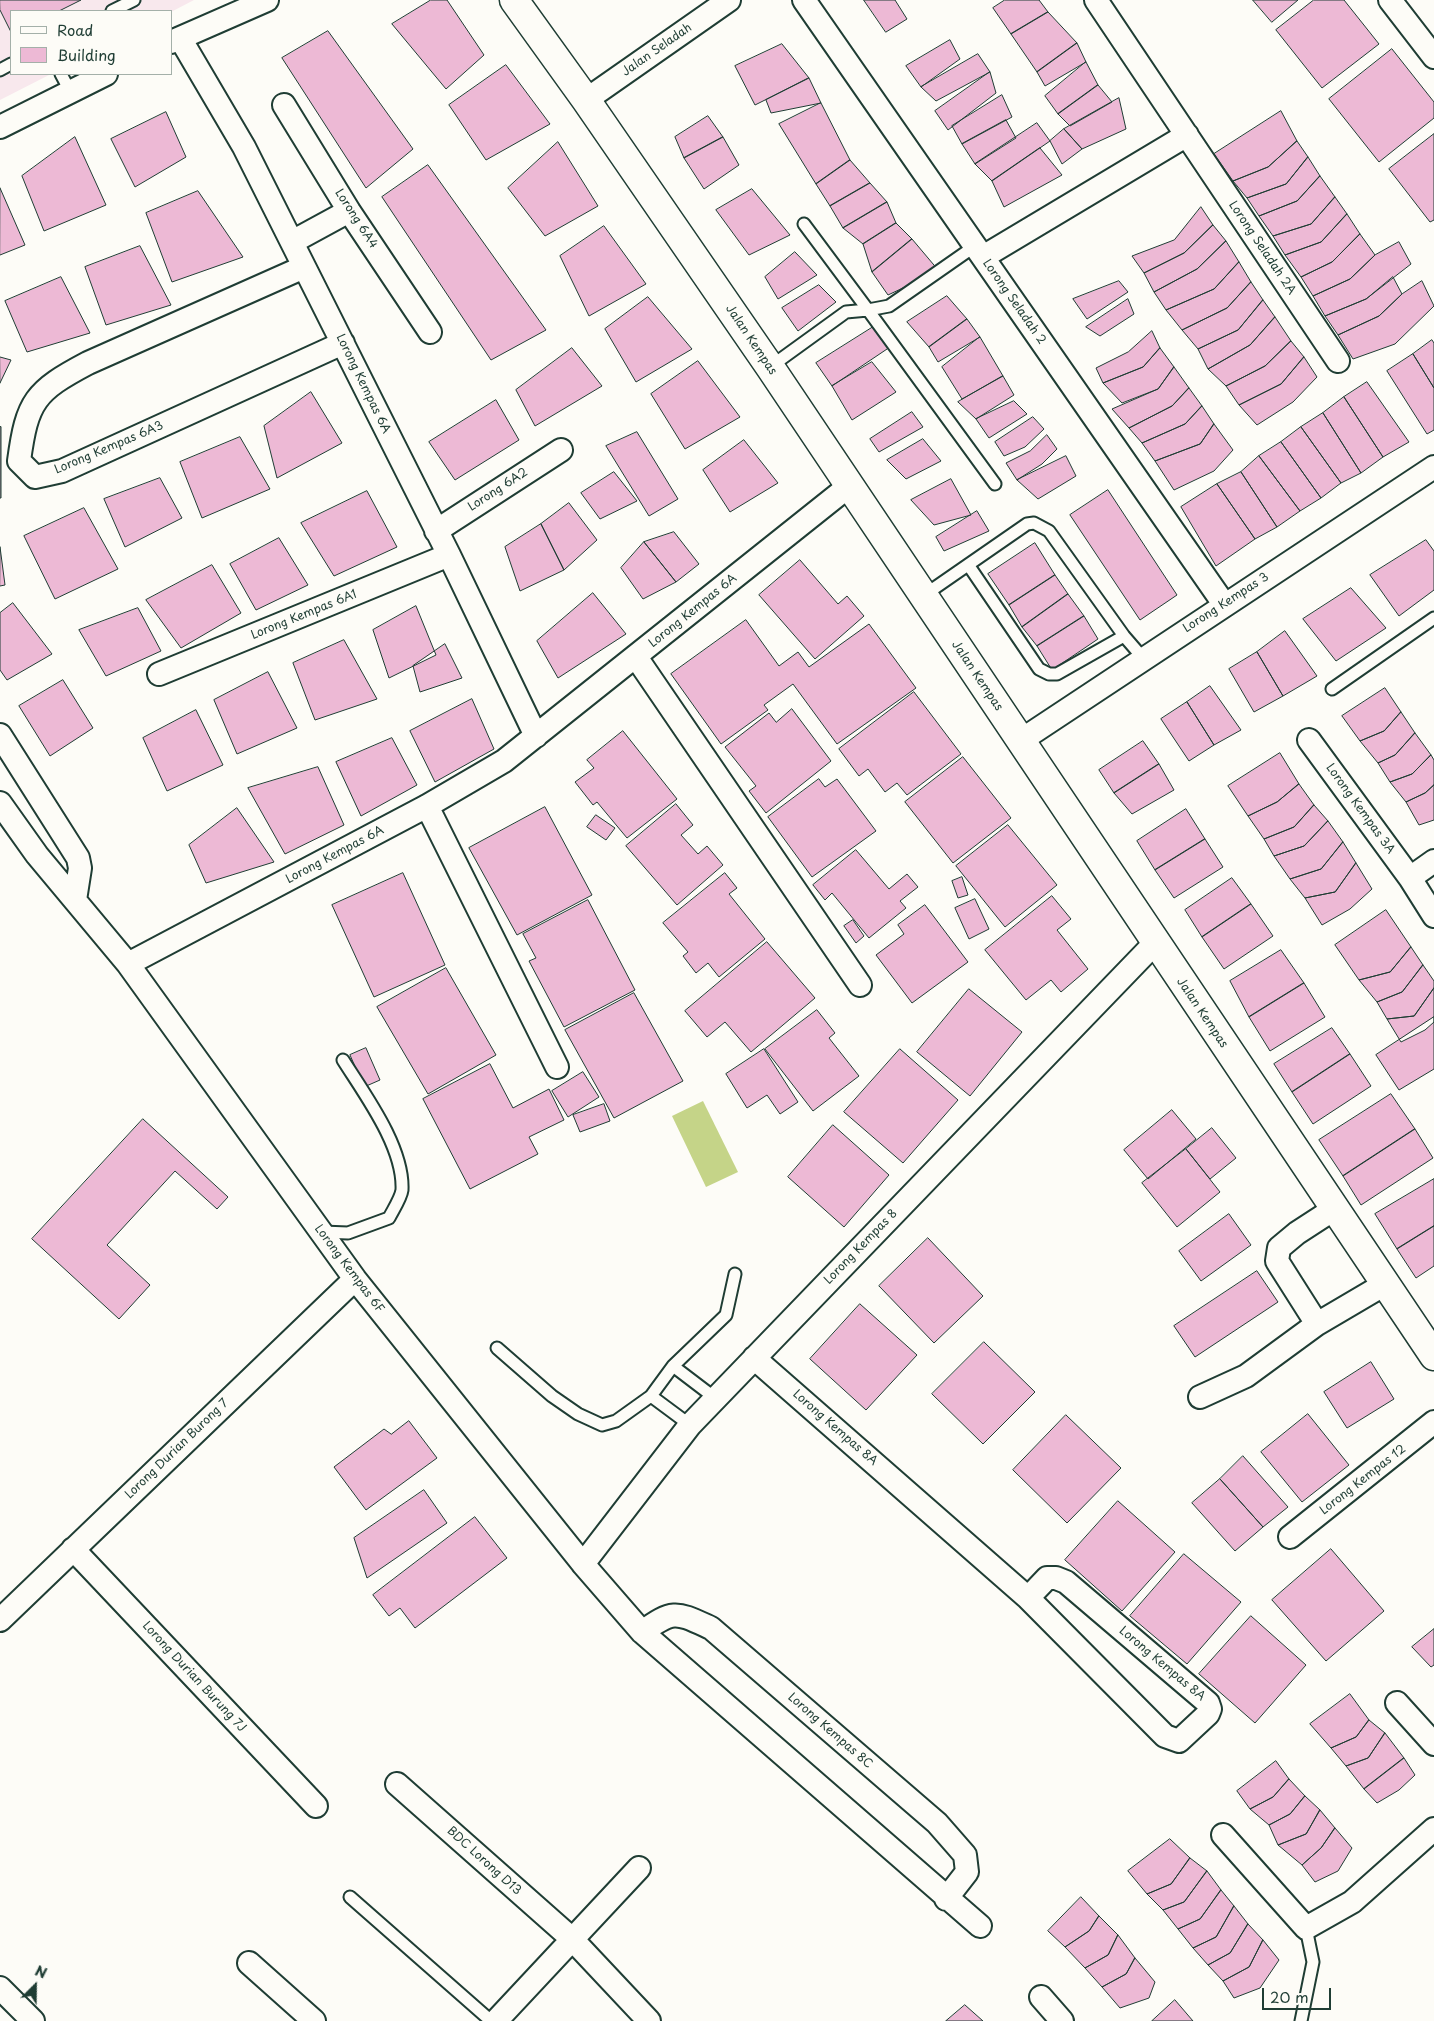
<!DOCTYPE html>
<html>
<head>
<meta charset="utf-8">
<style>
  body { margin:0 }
  #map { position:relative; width:1434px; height:2021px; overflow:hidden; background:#fdfcf7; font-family:"Playpen Sans",sans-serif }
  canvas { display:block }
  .legend { position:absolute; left:10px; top:10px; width:162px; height:65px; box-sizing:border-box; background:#fdfcf7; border:1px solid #a4b0a9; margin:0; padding:6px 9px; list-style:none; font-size:15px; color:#1f3d34 }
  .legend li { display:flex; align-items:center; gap:10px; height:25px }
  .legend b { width:25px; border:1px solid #a4b0a9 }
  .north { position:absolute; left:10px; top:1961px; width:50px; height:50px; -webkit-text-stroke:4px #fdfcf7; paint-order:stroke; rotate:23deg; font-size:14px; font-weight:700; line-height:20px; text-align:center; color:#1f3d34 }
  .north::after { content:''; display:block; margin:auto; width:18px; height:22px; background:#1f3d34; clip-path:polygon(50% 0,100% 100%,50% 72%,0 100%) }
  .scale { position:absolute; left:1262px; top:1988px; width:69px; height:22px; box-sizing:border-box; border:2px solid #1f3d34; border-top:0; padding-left:6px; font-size:15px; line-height:18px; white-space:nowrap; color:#1f3d34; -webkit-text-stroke:4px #fdfcf7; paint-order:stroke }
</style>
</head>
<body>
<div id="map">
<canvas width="1434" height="2021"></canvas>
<ul class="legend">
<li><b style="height:6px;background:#fdfcf7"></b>Road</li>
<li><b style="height:14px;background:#edb9d5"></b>Building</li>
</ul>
<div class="north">N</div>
<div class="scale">20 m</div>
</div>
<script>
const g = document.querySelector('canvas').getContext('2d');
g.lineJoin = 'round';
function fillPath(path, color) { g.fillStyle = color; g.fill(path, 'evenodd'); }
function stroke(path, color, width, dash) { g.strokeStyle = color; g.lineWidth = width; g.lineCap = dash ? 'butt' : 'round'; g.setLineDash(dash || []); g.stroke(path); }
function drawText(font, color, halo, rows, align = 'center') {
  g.font = font + ' "Playpen Sans",sans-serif'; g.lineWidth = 5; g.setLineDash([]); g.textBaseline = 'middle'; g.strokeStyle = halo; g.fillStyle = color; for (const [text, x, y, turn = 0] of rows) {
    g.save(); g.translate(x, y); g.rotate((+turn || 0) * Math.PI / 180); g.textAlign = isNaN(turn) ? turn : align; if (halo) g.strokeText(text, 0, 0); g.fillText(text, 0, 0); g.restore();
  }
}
fillPath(new Path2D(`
  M0 0H194L171 12 11 11V74H51L0 100Z`), '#f8e8ed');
fillPath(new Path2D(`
  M703 1101 738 1172 706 1187 672 1116Z`), '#c5d488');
const building = new Path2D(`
  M0 0H81L59 11H11V32L0 10Z
  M431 0H447L484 55 446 89 392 24Z
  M864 0H895L907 19 886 32Z
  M1005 0H1039L1048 12 1011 34 993 8Z
  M1253 0H1298L1272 22Z
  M1314 0H1344L1379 44 1322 88 1276 30Z
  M1048 12 1077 43 1037 72 1011 34Z
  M328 31 413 149 366 188 282 58Z
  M950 40 960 59 921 87 906 66Z
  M1077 43 1086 62 1045 86 1037 72Z
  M782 44 809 78 755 105 735 66Z
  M1392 49 1434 102V118L1379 162 1329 99Z
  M978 54 990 72 936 101 921 87Z
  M1086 62 1098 85 1058 114 1045 96Z
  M506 65 550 124 486 160 449 105Z
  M990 72 996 93 948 130 935 111Z
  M809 78 821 103 771 113 766 100Z
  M1098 85 1112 102 1070 126 1058 114Z
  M1002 95 1012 117 962 144 952 126Z
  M1119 98 1126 129 1082 149 1064 129Z
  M821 103 850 160 816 184 779 124Z
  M1281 111 1297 141 1268 167 1233 181 1214 154Z
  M166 112 186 157 135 187 111 139Z
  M708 116 723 137 684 158 675 137Z
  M1006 120 1016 138 975 164 962 144Z
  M1037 123 1050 141 992 181 975 164Z
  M1064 129 1082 149 1062 164 1050 141Z
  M1434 134V220L1430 222 1389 169Z
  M75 137 106 205 44 231 22 176Z
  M723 137 739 165 704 189 684 158Z
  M1297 141 1308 157 1286 184 1247 198 1233 181 1268 167Z
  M558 142 598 206 545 236 508 188Z
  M1040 148 1062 175 1004 207 992 181Z
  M1308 157 1320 176 1297 201 1259 216 1247 198 1286 184Z
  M850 160 870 183 830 206 816 184Z
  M428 165 546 330 491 360 382 197Z
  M1320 176 1335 197 1311 224 1273 236 1259 216 1297 201Z
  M870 183 887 202 843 228 830 206Z
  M0 188 25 245 0 255Z
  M752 189 790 235 749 255 716 210Z
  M198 191 243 257 172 282 146 213Z
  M1335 197 1347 214 1321 242 1285 255 1273 236 1311 224Z
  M887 202 896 223 863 244 843 228Z
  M1201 207 1213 225 1184 253 1144 273 1132 256 1174 240Z
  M1347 214 1360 234 1332 262 1301 277 1285 255 1321 242Z
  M896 223 912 239 872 272 863 244Z
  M1213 225 1226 241 1197 269 1154 292 1144 273 1184 253Z
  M604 226 646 284 589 316 560 256Z
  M1360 234 1375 255 1350 279 1313 296 1301 277 1332 262Z
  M912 239 939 271 888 295 872 272Z
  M1226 241 1239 262 1214 289 1166 310 1154 292 1197 269Z
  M1399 242 1411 264 1366 299 1325 316 1313 296 1350 279 1375 255Z
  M140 246 171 305 106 325 85 267Z
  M795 252 817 275 778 299 765 277Z
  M1239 262 1251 282 1227 308 1182 330 1166 310 1214 289Z
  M61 277 90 333 27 352 5 301Z
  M1393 277 1402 294 1379 316 1338 335 1325 316 1366 299Z
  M1119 281 1128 292 1087 319 1073 299Z
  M1422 281 1434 306 1395 344 1353 359 1338 335 1379 316 1402 294Z
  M1251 282 1263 300 1238 330 1198 349 1182 330 1227 308Z
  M819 285 836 302 798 331 782 308Z
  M947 296 967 319 929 347 907 322Z
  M648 297 692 349 636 382 605 329Z
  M1128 299 1134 314 1100 336 1086 327Z
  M1263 300 1275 317 1250 345 1208 369 1198 349 1238 330Z
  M1275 317 1291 341 1265 366 1226 386 1208 369 1250 345Z
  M967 319 980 337 938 362 929 347Z
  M878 324 893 345 832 386 816 363Z
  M1152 331 1160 348 1143 367 1103 383 1096 368 1128 352Z
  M980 337 1003 376 962 399 942 367Z
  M1432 340 1434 343V388L1413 354Z
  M1291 341 1304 357 1281 384 1239 405 1226 386 1265 366Z
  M572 348 602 386 535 426 516 390Z
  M1160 348 1174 367 1158 389 1122 403 1103 383 1143 367Z
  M1413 354 1434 388V430L1427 434 1387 371Z
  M0 357 11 360 0 383Z
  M1304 357 1317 377 1293 402 1257 425 1239 405 1281 384Z
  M698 361 740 417 685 449 651 394Z
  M872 362 896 392 852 420 832 386Z
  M1174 367 1189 388 1172 406 1129 428 1112 409 1158 389Z
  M1003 376 1014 395 976 419 958 402Z
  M1367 382 1409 442 1383 457 1344 397Z
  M1189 388 1202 406 1185 424 1142 443 1129 428 1172 406Z
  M311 392 342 443 277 478 264 426Z
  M1344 397 1383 457 1361 473 1323 413Z
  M496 400 519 440 455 480 429 442Z
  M1014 401 1027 414 989 438 976 419Z
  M1202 406 1214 424 1200 444 1155 461 1142 443 1185 424Z
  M912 412 923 427 879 452 870 439Z
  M1323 413 1361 473 1341 483 1301 427Z
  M1033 417 1044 429 1025 447 1004 456 995 442Z
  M1214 424 1233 450 1214 471 1174 490 1155 461 1200 444Z
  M1 427V498H0V427Z
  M1301 427 1341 483 1321 498 1281 442Z
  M637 432 678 499 649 516 606 446Z
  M1047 435 1057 449 1042 464 1017 480 1006 463 1030 451Z
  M240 437 270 489 202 518 180 462Z
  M923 439 941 461 906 479 887 460Z
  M744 440 778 483 730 512 703 470Z
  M1281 442 1321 498 1300 511 1259 456Z
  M1066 456 1076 476 1038 499 1017 480Z
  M1259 456 1300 511 1277 527 1241 472Z
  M614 472 637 501 600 519 581 493Z
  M1241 472 1277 527 1255 539 1217 484Z
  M160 478 182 518 125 547 104 499Z
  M951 479 971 515 934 525 911 500Z
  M1217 484 1255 539 1216 566 1181 507Z
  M1108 490 1177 595 1140 620 1070 515Z
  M367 491 397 547 334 576 301 523Z
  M569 503 597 540 564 570 541 524Z
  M84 508 118 569 55 599 24 536Z
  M977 511 989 531 944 551 936 537Z
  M541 524 564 570 520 591 505 547Z
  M674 532 699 564 676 582 644 542Z
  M279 538 308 585 256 610 230 564Z
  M1426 540 1434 551V590L1399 616 1370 575Z
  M644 542 676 582 643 599 621 568Z
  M1035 543 1055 575 1009 605 988 574Z
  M0 547 5 585 0 586Z
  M800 560 838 604 847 596 864 616 815 659 759 595Z
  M212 565 241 613 181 648 146 600Z
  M1055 575 1068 594 1022 627 1009 605Z
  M1351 588 1386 628 1336 661 1303 619Z
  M593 593 626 634 558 678 537 641Z
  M1068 594 1084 616 1037 646 1022 627Z
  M13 603 52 654 7 680 0 670V613Z
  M416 606 436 655 389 678 373 630Z
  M138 608 161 651 106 676 79 630Z
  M1084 616 1098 639 1052 670 1037 646Z
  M746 620 779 666 798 652 809 667 869 624 916 688 837 744 793 684 764 705 768 710 721 744 671 674Z
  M1285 631 1317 676 1283 696 1257 652Z
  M344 640 377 699 315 720 293 663Z
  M445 644 462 678 420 692 413 666Z
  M1257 652 1283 696 1254 712 1229 669Z
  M268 672 297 728 237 754 214 700Z
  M63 680 93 728 50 756 19 706Z
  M1210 686 1241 730 1214 745 1187 702Z
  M1385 688 1401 712 1384 731 1360 741 1342 716Z
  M914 692 961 754 907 795 897 783 885 792 868 769 859 776 839 749Z
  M472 699 494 749 435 782 410 731Z
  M1187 702 1214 745 1189 761 1161 719Z
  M792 709 831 761 766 813 749 791 756 786 725 747 769 713 776 722Z
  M196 710 223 765 167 791 143 738Z
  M1401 712 1415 733 1395 755 1378 763 1360 741 1384 731Z
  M623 731 677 799 627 838 597 802 593 805 575 782 594 768 587 760Z
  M1415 733 1431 755 1412 774 1390 782 1378 763 1395 755Z
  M392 738 417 785 361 816 336 762Z
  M1143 741 1159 764 1114 793 1099 770Z
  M1280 753 1299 784 1277 802 1248 816 1228 786Z
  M1431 755 1434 760V785L1425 793 1406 802 1390 782 1412 774Z
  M963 757 1011 818 953 863 905 802Z
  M1159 764 1174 790 1132 814 1114 793Z
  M318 767 344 825 285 854 248 788Z
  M819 779 825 787 837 779 876 831 812 877 768 817Z
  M1299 784 1314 805 1294 827 1264 839 1248 816 1277 802Z
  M1434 785V820L1419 825 1406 802 1425 793Z
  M676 804 693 825 681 835 698 854 707 846 723 865 677 905 626 846Z
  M1314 805 1328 821 1304 846 1274 856 1264 839 1294 827Z
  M545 807 592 895 517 935 469 848Z
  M237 808 274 862 206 883 189 845Z
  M1186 809 1205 839 1155 870 1137 841Z
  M596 815 615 828 606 840 587 827Z
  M1328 821 1343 842 1321 869 1290 879 1274 856 1304 846Z
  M1008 825 1057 885 1005 927 956 866Z
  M1205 839 1223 867 1174 898 1155 870Z
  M1343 842 1356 863 1335 892 1305 898 1290 879 1321 869Z
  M856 850 889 889 907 874 918 887 900 901 906 908 869 938 832 893 825 900 813 885Z
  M1356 863 1372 889 1350 909 1322 925 1305 898 1335 892Z
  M403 873 445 965 374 997 332 905Z
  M725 873 737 888 729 894 765 939 719 977 708 963 696 973 683 956 688 952 663 923Z
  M962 877 968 895 958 898 952 881Z
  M1232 878 1251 904 1202 937 1185 910Z
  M1052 896 1071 919 1057 930 1088 969 1061 992 1051 980 1026 1000 985 950Z
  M975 899 989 929 969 939 955 908Z
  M588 900 635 990 564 1027 529 961 536 958 523 934Z
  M1251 904 1273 936 1224 969 1202 937Z
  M925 905 968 962 912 1003 876 955 904 934 898 925Z
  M1386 910 1411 947 1390 972 1359 980 1335 945Z
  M853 920 864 936 856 943 844 926Z
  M767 942 815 998 751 1052 725 1022 707 1037 685 1011Z
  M1411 947 1423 965 1402 992 1377 1002 1359 980 1390 972Z
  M1281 950 1304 983 1249 1017 1230 981Z
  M1423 965 1434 981V988L1414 1016 1387 1019 1377 1002 1402 992Z
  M446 968 496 1055 428 1094 377 1007Z
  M1304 983 1325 1017 1270 1051 1249 1017Z
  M1434 988V1022L1425 1030 1401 1042 1387 1019 1414 1016Z
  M969 989 1022 1032 970 1096 917 1052Z
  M634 993 683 1081 614 1118 565 1030Z
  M817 1010 835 1033 829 1038 859 1076 813 1111 765 1049Z
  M1434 1017V1069L1399 1090 1376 1055Z
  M1332 1028 1350 1054 1292 1092 1274 1064Z
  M366 1048 380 1080 364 1087 350 1055Z
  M764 1049 798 1102 780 1114 767 1095 747 1108 726 1074Z
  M900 1049 958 1100 903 1163 844 1112Z
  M1350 1054 1371 1086 1313 1124 1292 1092Z
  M490 1064 513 1108 549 1089 564 1120 529 1137 538 1154 470 1189 423 1099Z
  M583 1072 599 1097 568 1117 552 1091Z
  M1391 1094 1415 1129 1343 1176 1319 1140Z
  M604 1104 610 1121 580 1132 573 1115Z
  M1172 1110 1196 1139 1148 1179 1124 1150Z
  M143 1119 228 1197 217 1209 175 1171 107 1245 150 1285 119 1319 32 1239Z
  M833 1125 889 1175 844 1227 788 1177Z
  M1212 1128 1236 1158 1210 1179 1186 1149Z
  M1415 1129 1433 1158 1361 1205 1343 1176Z
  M1186 1149 1220 1192 1177 1227 1142 1183Z
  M1434 1179V1226L1397 1249 1375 1214Z
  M1229 1214 1251 1245 1201 1281 1179 1251Z
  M1434 1226V1266L1416 1278 1397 1249Z
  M928 1238 983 1296 934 1343 879 1286Z
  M1257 1271 1278 1302 1195 1357 1174 1326Z
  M860 1304 917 1355 866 1410 810 1359Z
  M984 1342 1035 1392 983 1444 932 1394Z
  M1371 1362 1394 1399 1347 1428 1324 1392Z
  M1308 1414 1349 1465 1302 1502 1261 1452Z
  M1066 1415 1121 1468 1067 1523 1013 1470Z
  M409 1421 437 1458 366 1510 334 1467 384 1429 391 1434Z
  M1243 1456 1288 1507 1263 1527 1220 1479Z
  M1220 1479 1263 1527 1235 1551 1192 1503Z
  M424 1490 447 1523 367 1578 354 1538Z
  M1118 1501 1175 1552 1122 1611 1065 1560Z
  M475 1517 507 1558 415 1628 400 1608 389 1616 373 1595Z
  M1331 1549 1384 1611 1326 1661 1272 1600Z
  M1184 1554 1241 1602 1187 1664 1130 1616Z
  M1251 1616 1306 1665 1255 1723 1199 1674Z
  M1434 1629V1665L1431 1667 1412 1647Z
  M1350 1694 1369 1720 1356 1737 1331 1748 1310 1724Z
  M1369 1720 1385 1733 1368 1758 1346 1766 1331 1748 1356 1737Z
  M1385 1733 1404 1758 1364 1789 1346 1766 1368 1758Z
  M1404 1758 1415 1775 1399 1790 1377 1803 1364 1789Z
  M1276 1761 1289 1779 1273 1797 1250 1809 1237 1791Z
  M1289 1779 1305 1796 1290 1814 1269 1825 1250 1809 1273 1797Z
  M1305 1796 1320 1810 1306 1834 1278 1845 1269 1825 1290 1814Z
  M1320 1810 1335 1828 1321 1848 1302 1865 1278 1845 1306 1834Z
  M1335 1828 1352 1848 1338 1871 1315 1882 1302 1865 1321 1848Z
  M1170 1839 1190 1858 1171 1884 1147 1894 1128 1871Z
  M1190 1858 1207 1871 1184 1902 1163 1910 1147 1894 1171 1884Z
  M1207 1871 1221 1890 1200 1919 1178 1929 1163 1910 1184 1902Z
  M1221 1890 1234 1906 1216 1937 1193 1948 1178 1929 1200 1919Z
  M1081 1897 1099 1916 1089 1931 1065 1947 1048 1931Z
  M1234 1906 1248 1924 1230 1953 1208 1965 1193 1948 1216 1937Z
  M1099 1916 1118 1935 1108 1955 1085 1968 1065 1947 1089 1931Z
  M1248 1924 1263 1940 1249 1967 1223 1981 1208 1965 1230 1953Z
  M1118 1935 1135 1958 1126 1974 1102 1987 1085 1968 1108 1955Z
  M1263 1940 1279 1960 1260 1988 1234 1998 1223 1981 1249 1967Z
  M1135 1958 1155 1982 1149 1998 1120 2008 1102 1987 1126 1974Z
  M1175 2000 1193 2021H1152Z
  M965 2005 983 2021H946Z`);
fillPath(building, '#edb9d5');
stroke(building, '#1f3d34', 1);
const lane = new Path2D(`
  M112 11 134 0
  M0 70 11 64
  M61 74 70 91
  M804 224 868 310 889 306 975 246
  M770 367 846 312 868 310 995 484
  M969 566 1039 669 1049 674H1057L1124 636
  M923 596 1027 524 1034 523 1049 531 1124 636 1143 658
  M1332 689 1434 618
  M322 1232 348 1233 389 1218C393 1210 401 1198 402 1190 404 1147 365 1095 343 1060
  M497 1348 552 1396 578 1414 602 1425 616 1421 651 1396 673 1366 726 1315 735 1274
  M673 1366 715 1398
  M651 1396 690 1425
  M350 1897 491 2021
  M1301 2021 1313 1962 1306 1928`);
const street = new Path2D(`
  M804 0 1224 604
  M1096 0 1338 361
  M1390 0 1434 57
  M180 38 244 147 449 555 536 736
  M171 42 267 0
  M586 100 729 0
  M284 105 349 211 430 332
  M0 127 106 74
  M292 242 349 211
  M983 257 1187 135
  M304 267 88 363C35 391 27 401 19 461L35 477 62 471 343 343
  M436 531 561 450
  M636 657 860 985
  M159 674 449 555
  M0 735 78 858 80 868 75 900
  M1309 740 1410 878
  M1020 741 1434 467
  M0 803 37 855 128 964 355 1279 583 1564 642 1632 980 1926
  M427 806 557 1067
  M1434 861 1410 878 1434 916
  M128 964 427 806 504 761 849 486
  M1317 1324 1385 1284
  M754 1358 1028 1598 1165 1736 1179 1741 1208 1714 1210 1709 1208 1703 1066 1582 1056 1578H1047L1028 1598
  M1200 1397 1246 1376 1317 1324 1277 1261 1279 1248 1297 1233 1334 1209
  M1290 1537 1434 1422
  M73 1549 316 1806
  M583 1564 690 1425 1155 943
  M0 1620 355 1279
  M642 1632C674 1609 676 1612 711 1628L937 1823 965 1855 967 1872 946 1899
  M1397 1703 1434 1744
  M397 1784 571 1938 649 2021
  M1223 1835 1306 1928 1352 1902 1434 1829
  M249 1963 314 2021
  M0 1988 33 2021
  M1041 1997 1062 2021
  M496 2021 639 1868`);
const secondary = new Path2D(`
  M514 0 586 100 770 367 1434 1356`);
stroke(lane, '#1f3d34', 15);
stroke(street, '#1f3d34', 26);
stroke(secondary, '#1f3d34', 31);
stroke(lane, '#fdfcf7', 11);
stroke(street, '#fdfcf7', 22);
stroke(secondary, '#fdfcf7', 28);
drawText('12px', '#1f3d34', '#fdfcf7', [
  ["Jalan Seladah",657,50,-35],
  ["Lorong 6A4",356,219,57],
  ["Lorong Seladah 2A",1262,248,56],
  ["Lorong Seladah 2",1014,302,55],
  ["Jalan Kempas",751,340,56],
  ["Lorong Kempas 6A",363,384,64],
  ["Lorong Kempas 6A3",109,448,-23],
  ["Lorong 6A2",498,490,-33],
  ["Lorong Kempas 3",1226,603,-33],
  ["Lorong Kempas 6A",693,611,-39],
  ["Lorong Kempas 6A1",304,615,-22],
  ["Jalan Kempas",977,676,56],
  ["Lorong Kempas 3A",1360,809,54],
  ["Lorong Kempas 6A",335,855,-28],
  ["Jalan Kempas",1202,1013,56],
  ["Lorong Kempas 8",861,1247,-46],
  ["Lorong Kempas 6F",349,1269,53],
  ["Lorong Kempas 8A",835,1428,41],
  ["Lorong Durian Burong 7",177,1449,-44],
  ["Lorong Kempas 12",1363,1480,-38],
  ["Lorong Kempas 8A",1162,1664,40],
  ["Lorong Durian Burung 7J",194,1677,47],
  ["Lorong Kempas 8C",830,1731,41],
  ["BDC Lorong D13",484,1861,42]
]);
</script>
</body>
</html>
